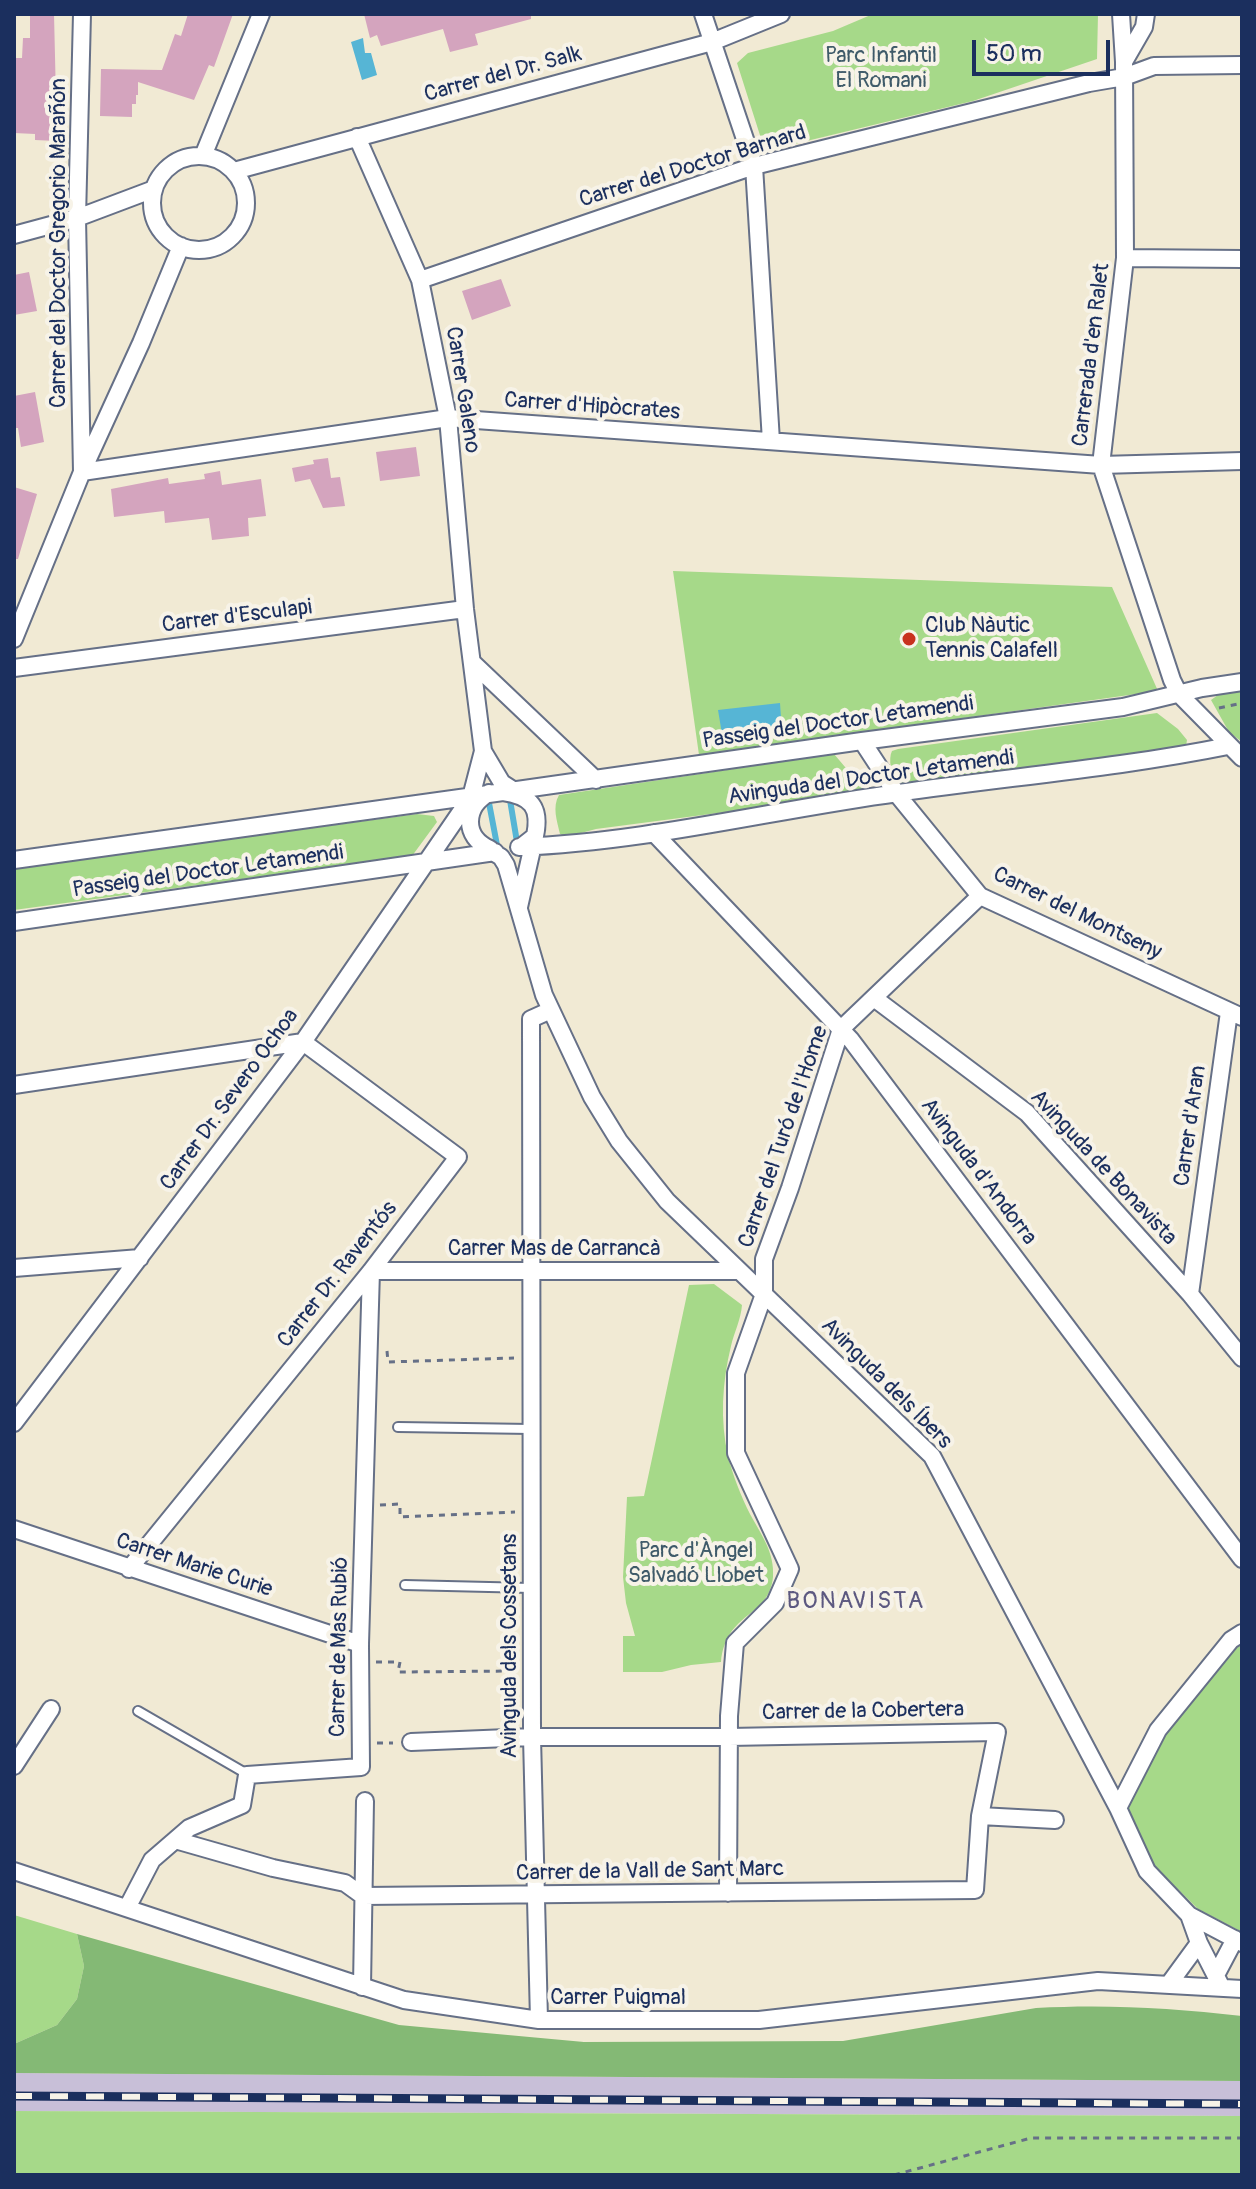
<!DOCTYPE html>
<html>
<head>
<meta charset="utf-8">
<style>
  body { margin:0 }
  #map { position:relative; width:1256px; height:2189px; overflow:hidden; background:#f1ead4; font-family:Pangolin,sans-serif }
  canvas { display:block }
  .frame { position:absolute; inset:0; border:16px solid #1b2f5e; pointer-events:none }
  .scale { position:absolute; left:972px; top:40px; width:138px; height:36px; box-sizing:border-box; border:4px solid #1b2f5e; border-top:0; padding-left:10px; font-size:24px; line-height:28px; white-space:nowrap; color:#1b2f5e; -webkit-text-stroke:6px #f7f3e8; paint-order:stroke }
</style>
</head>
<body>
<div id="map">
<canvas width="1256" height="2189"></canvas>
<div class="frame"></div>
<div class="scale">50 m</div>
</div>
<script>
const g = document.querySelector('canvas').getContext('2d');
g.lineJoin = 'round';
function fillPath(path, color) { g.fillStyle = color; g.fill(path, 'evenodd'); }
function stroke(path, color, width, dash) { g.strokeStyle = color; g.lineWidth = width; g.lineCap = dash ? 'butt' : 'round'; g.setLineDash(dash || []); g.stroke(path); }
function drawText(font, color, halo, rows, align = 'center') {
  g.font = font + ' Pangolin,sans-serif'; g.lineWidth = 8; g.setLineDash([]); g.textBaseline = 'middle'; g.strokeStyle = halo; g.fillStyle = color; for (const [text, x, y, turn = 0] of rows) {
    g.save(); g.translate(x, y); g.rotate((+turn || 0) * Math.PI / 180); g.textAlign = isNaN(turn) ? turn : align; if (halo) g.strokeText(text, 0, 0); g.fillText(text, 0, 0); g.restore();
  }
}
fillPath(new Path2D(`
  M14 2073 1242 2081V2116L14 2111Z`), '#c8bfd8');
fillPath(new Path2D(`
  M873 14H1098L1097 59 973 101 765 151 737 63 748 53 833 31Z
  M673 571 1112 587 1158 691 699 755Z
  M1242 690V742L1229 732 1211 700 1218 695Z
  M1157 713 1178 729 1187 740 1186 746 918 784C912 784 903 785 898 782 891 775 888 759 892 751L898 749Z
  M834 754 862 787 863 794 596 829 566 837 560 834C557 821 552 807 559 795Z
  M417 814 434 816 437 822 412 856 14 910V868Z
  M714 1284 742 1305C741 1319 734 1333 731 1346 722 1382 720 1421 728 1456 733 1476 741 1496 750 1514 761 1534 775 1553 773 1577 769 1618 726 1611 721 1662L691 1665 662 1672H623V1636H635L626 1603 623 1577 627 1497 644 1496 689 1285Z
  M1242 1643V1932L1198 1909 1138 1850 1125 1794 1176 1707Z
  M14 1915 77 1934 84 1966 77 1999 57 2025 14 2044Z
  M14 2111 1242 2116V2175H14Z`), '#a6d989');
fillPath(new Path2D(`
  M77 1934 399 2025 584 2042 843 2041 1036 2008C1106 2004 1172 2008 1242 2016V2081L14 2073V2044L57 2025 77 1999 84 1966Z`), '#84b975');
fillPath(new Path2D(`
  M363 38 365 53H371L377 75 362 80 351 42Z
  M780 703 782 733 723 740 718 710Z`), '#56b5d5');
stroke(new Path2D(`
  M510 800 517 842
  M489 803 497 845`), '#56b5d5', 6);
fillPath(new Path2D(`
  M30 14H54L57 141 35 140V134L14 133V58H22L23 38H30Z
  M188 14H233L214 67 209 65 194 100 138 82V95H136V104H132V117L100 116 101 69 162 70 175 34 181 36Z
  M364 14H531V19L475 34 478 45 450 52 443 29 381 46 377 35 370 38Z
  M29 272 37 311 14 315V275Z
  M501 279 511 306 472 320 462 291Z
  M35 392 44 442 21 447 18 428H14V396Z
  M416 447 420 476 380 481 376 452Z
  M328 458 331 478 340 477 345 506 323 508 310 479 295 482 292 468 314 464 313 460Z
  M220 471 222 485 261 479 266 516 248 518 249 536 212 540 209 518 165 523 164 511 114 517 111 489 168 478 169 484 205 479 204 474Z
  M14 487 37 494 18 559H14Z`), '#d4a4be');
const lane = new Path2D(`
  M398 1427 531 1429
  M405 1585 531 1588
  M138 1711 247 1774`);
const street = new Path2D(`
  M82 14 77 218 82 472 448 418 1101 465 1242 461
  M703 14 754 166 771 441
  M1121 14 1124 62 1125 258 1101 465 1172 680 1179 694 1242 758
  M1125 60 1144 27 1146 14
  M357 137 420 280 448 418 465 609 483 751 471 797 469 819
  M203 156 261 14
  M152 203a47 47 0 1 1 94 0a47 47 0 1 1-94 0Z
  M234 171 712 42 781 14
  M14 235 77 218 154 189
  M1125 258 1242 259
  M420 280 754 166 1089 83 1124 77 1154 66 1242 65
  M14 639 82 472 141 343 181 246
  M473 663 596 780
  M14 668 465 609
  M862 741 896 793 980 896 1242 1017
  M483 751 502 783 516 792
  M503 792 862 741 1123 707 1202 688 1242 682
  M489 793C464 807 463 837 490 849
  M654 833 851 1040 1242 1559
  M481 845 501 857 506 865 544 995 592 1097 619 1141 667 1201 932 1456 1118 1808 1147 1871 1189 1915 1242 1943
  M519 847C647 842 772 810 898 793 1008 777 1119 768 1228 746
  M14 860 503 792C531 796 541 807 535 836L521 847
  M519 907 535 836
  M14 922 495 852
  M874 998 1027 1113 1190 1294 1242 1358
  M14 1085 303 1042 458 1157 371 1271 129 1569
  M14 1268 140 1258
  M1190 1294 1229 1012
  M14 1423 303 1042 471 797
  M14 1529 360 1644
  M14 1766 51 1709
  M1118 1808 1158 1730 1231 1640 1242 1633
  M980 1816 1055 1820
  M175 1840 273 1868 345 1883 363 1896 975 1890 980 1816 997 1732 729 1737H532L411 1742
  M14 1871 404 2000 539 2020H759L1098 1981 1242 1989
  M728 1893 729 1716 735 1643 775 1603 790 1569 736 1453V1373L764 1294V1259L790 1188 841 1029 980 896
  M127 1908 152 1860 189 1828 242 1805 247 1775 361 1767 360 1644 371 1271H737
  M1189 1915 1199 1943 1222 1988
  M1216 1975 1235 1939
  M1169 1984 1199 1943
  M362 1987 365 1801
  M539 2020 532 1737 531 1019 551 1010`);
stroke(lane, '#667087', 12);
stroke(street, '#667087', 20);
stroke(new Path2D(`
  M1219 708 1242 703
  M387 1351 388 1362 514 1358
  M380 1505 400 1504V1517L515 1512
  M376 1662H400L398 1672 516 1671
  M377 1743H393
  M894 2175 1031 2138H1242`), '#667087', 3, [6, 6]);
stroke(lane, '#fff', 8);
stroke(street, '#fff', 16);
const rail = new Path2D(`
  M14 2096 1242 2104`);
stroke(rail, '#1b2f5e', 9);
stroke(rail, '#f7f3e8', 6, [18]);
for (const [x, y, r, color] of [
  [909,639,8,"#c8321e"]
]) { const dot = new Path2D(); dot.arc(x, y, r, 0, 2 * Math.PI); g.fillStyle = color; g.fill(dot); stroke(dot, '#f7f3e8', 3); }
drawText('22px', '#3e5a69', '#f7f3e8', [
  ["Parc Infantil",881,56],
  ["El Romani",881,81],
  ["Parc d'Àngel",696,1551],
  ["Salvadó Llobet",696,1576]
]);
drawText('22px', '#1b2f5e', '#f7f3e8', [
  ["Carrer del Dr. Salk",503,75,-15],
  ["Carrer del Doctor Barnard",693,167,-17],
  ["Carrer del Doctor Gregorio Marañón",59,243,-90],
  ["Carrerada d'en Ralet",1092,355,-83],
  ["Carrer Galeno",462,390,81],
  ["Carrer d'Hipòcrates",592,407,4],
  ["Carrer d'Esculapi",237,617,-7],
  ["Passeig del Doctor Letamendi",838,723,-8],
  ["Avinguda del Doctor Letamendi",871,778,-8],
  ["Passeig del Doctor Letamendi",208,872,-8],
  ["Carrer del Montseny",1077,914,26],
  ["Carrer Dr. Severo Ochoa",230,1100,-54],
  ["Carrer d'Aran",1191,1126,-82],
  ["Carrer del Turó de l'Home",784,1137,-71],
  ["Avinguda de Bonavista",1103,1168,47],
  ["Avinguda d'Andorra",978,1172,53],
  ["Carrer Mas de Carrancà",554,1249],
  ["Carrer Dr. Raventós",338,1275,-52],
  ["Avinguda dels Íbers",886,1384,45],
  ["Carrer Marie Curie",194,1566,18],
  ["Avinguda dels Cossetans",510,1646,-90],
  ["Carrer de Mas Rubió",340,1647,-89],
  ["Carrer de la Cobertera",863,1712,-1],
  ["Carrer de la Vall de Sant Marc",650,1872,-1],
  ["Carrer Puigmal",618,1998]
]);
drawText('22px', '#1b2f5e', '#f7f3e8', [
  ["Club Nàutic",925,626],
  ["Tennis Calafell",925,651]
], 'left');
g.letterSpacing = '2px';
drawText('24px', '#5c5880', '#f7f3e8', [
  ["BONAVISTA",856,1602]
]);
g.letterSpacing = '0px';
</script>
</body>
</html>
